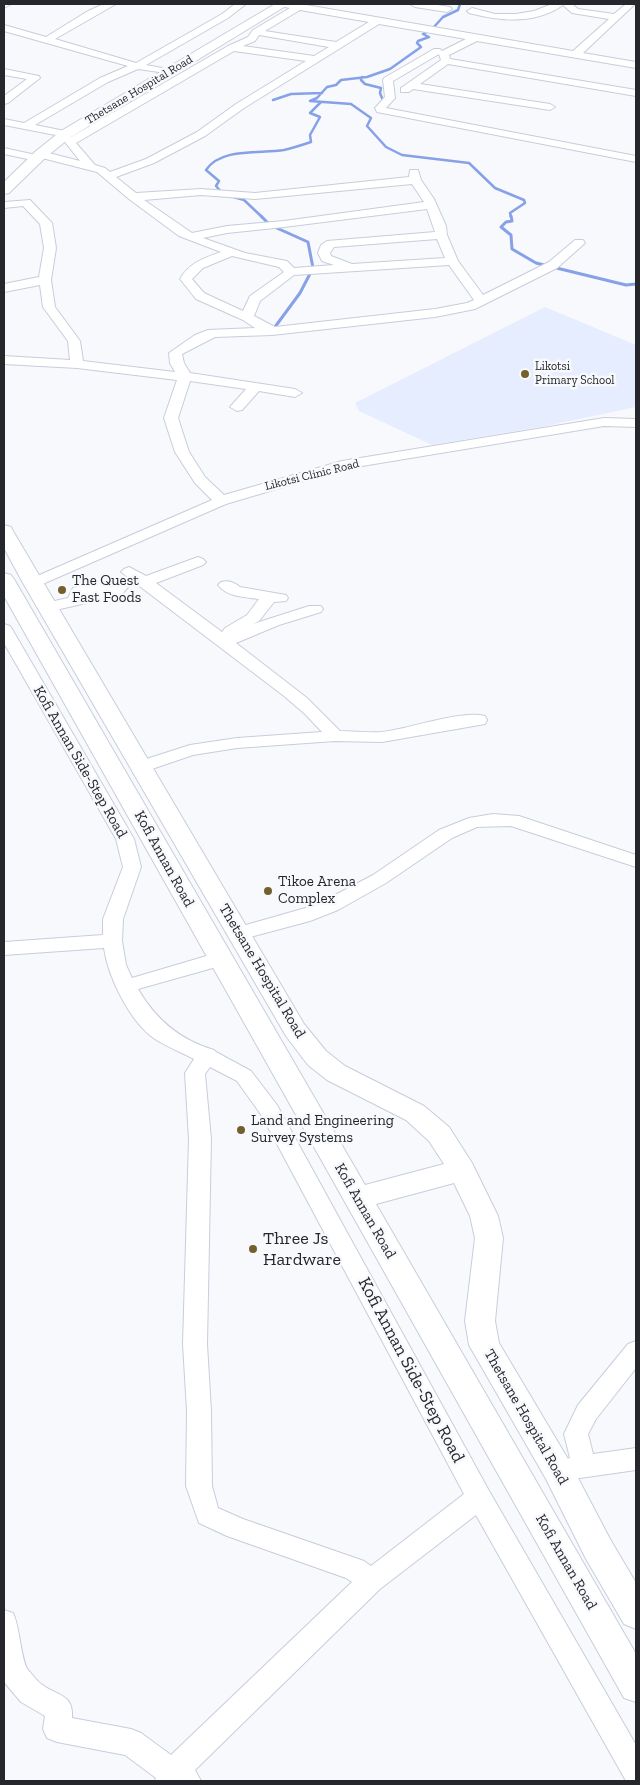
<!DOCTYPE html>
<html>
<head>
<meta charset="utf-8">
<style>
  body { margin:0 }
  #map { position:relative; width:640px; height:1785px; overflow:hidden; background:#f8f9fc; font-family:"Zilla Slab",serif }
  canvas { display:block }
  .frame { position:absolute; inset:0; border:5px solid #25272c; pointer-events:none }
</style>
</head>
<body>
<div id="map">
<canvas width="640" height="1785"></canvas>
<div class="frame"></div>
</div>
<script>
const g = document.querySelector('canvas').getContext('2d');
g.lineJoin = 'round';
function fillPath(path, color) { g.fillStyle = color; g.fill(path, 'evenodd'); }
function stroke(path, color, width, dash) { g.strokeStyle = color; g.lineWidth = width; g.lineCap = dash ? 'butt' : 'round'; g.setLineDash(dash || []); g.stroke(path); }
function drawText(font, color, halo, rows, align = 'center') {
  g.font = font + ' "Zilla Slab",serif'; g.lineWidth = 5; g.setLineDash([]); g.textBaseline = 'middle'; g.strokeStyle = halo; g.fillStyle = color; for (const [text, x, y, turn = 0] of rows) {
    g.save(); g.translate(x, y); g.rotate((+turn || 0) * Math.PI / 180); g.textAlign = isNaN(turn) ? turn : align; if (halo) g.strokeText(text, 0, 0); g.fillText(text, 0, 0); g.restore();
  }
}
fillPath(new Path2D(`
  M545 307 636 345V407L546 426 432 445 359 411 355 403Z`), '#e5edfe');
stroke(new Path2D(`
  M460 4 458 10 443 17 433 28 423 34 429 37 418 41 417 43 421 47 390 69 367 77 341 80 336 85 327 87 317 98 310 101 351 104 371 118 367 126 386 147 402 155 469 163 495 188 524 200 525 203 510 213 511 217
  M362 77 361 80 365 84 381 88 380 93 384 103
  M273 100 291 94 322 93
  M223 194 216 186 219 181 206 170C221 147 261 154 284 150 293 148 302 145 311 142L310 135 320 117 310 113 321 102
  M230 196 244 200 262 217`), '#86a1e7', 2.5);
stroke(new Path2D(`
  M261 216 270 225 308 242 313 268 300 293 272 331
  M511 216 512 221 506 222 501 227 511 235 512 249 536 263 626 285 636 284`), '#86a1e7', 3);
const minor = new Path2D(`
  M4 4H11L4 8Z
  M104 4H116L55 39 136 63 222 14 235 4H246L228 18 146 65 173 70V74L138 69 108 82 35 125 70 132 71 134 70 136 66 137 4 125V119L24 123 100 78 128 66 4 31V25L46 37 88 11Z
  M278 4H306V5L573 51 609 19 572 13 563 5C535 25 500 21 469 13L467 11 472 8 495 14H516L534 11 552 4H572L578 9 614 14 626 4H635L583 53 636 62V68L477 41 449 55 450 59 636 90V96L448 64 420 84 550 104 555 107 550 110 413 89 409 92H401V88L441 60 439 54 393 81 395 98 386 108 636 156V162L377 112 375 108 385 97 383 80 384 78 434 49H440L442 51 466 39 379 24 244 108 205 136 154 163 116 177 136 193 201 189 255 193 409 177 410 170H418L421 180 434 199 446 226 447 235 458 261 483 295 549 262 575 240H583L585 243 557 268 475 309 435 317 272 335 215 337 182 354 184 363 190 373 295 389 302 393 295 397 259 391 242 410 237 411 230 407 246 389 190 381 178 418 189 452 205 477 224 495 342 461 604 418 636 419V427L604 426 344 469 226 504 38 586H28L25 583 28 580 212 500 195 483 175 452 164 418 177 380 77 368 4 364V356L70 360 68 341 43 307 40 285 4 292V284L39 277 44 248 40 224 23 206 4 208V202L30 200 52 223 56 248 51 280 55 307 80 341 83 361 175 372 170 363 169 353 195 335 208 330 255 328 243 320 196 299 180 279C189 263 204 258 221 252L179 236 129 199 97 172 42 158 37 161 4 154V148L36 155 37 152 41 151 80 161 65 142 66 140 228 46 248 37 253 30 290 8 279 6ZM300 10 369 22 336 42 265 31ZM259 35 329 47 314 56 243 46 255 41ZM234 51 306 61 236 104 197 132 146 159 110 172 105 168 95 165 76 143ZM412 184 424 202 284 221 227 226 192 233 144 200 201 195 255 199ZM427 209 435 232 327 241 321 245 318 253 322 261 334 265 294 268 287 261 245 253 203 238 227 233 284 227ZM437 239 445 258 352 264 331 256 330 253 334 247ZM232 256 279 267 284 272 250 296 243 311 204 293 192 279 203 268ZM449 265 474 300 467 303 435 309 275 327 254 316 260 301 294 275Z
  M410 4H431L450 7 452 9 447 12 415 7Z
  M4 69 39 76 40 78 8 103 4 104V96L27 79 4 75Z
  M198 557 203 559 206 562 203 565 156 583 222 632 225 628 247 615 259 599C245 597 227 597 218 585L221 582C228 580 234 582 240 587L286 595 288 598 286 601 274 602 259 621 253 624 309 606H321L323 609 321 612 279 625 236 643 307 698 340 731C354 731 368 733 382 732 410 729 460 710 485 716L487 720 485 724 382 742 335 741 237 748 193 755 146 771 140 772 134 771 131 767 134 763 190 745 237 738 322 732 305 714 284 696 121 572 124 569 129 567 146 576Z
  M115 578 126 583 129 586 121 595 47 612 41 610 39 607 41 604 68 598 73 588Z
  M4 624 10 626 12 629 134 839 141 867 123 919 122 941 126 965 132 978 220 952 227 954 230 959 227 964 138 989C156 1020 180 1040 214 1050L216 1052 251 1071 277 1105 488 1489 636 1745V1781H626L476 1515 380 1589 195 1770 201 1781H155L156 1778 125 1755 57 1742 47 1738 43 1729 45 1716 21 1702 4 1682V1610L13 1613C20 1627 21 1661 28 1670 32 1674 36 1680 41 1684 57 1696 74 1694 72 1718L131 1729 141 1733 171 1755 352 1582 346 1578 227 1536 199 1523 186 1486 187 1411 183 1344 189 1139 185 1073 194 1059C181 1052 167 1047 155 1039 130 1022 108 977 104 948L4 955V942L103 935V919L123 867 116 839 4 643ZM210 1067 237 1081 262 1116 464 1494 371 1566 364 1561 243 1519 218 1508 212 1486 211 1411 207 1344 211 1139 205 1074Z
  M493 814 519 816 636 855V867L511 826 477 827 452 838 386 883 338 910 310 921 239 940 232 939 229 934 232 929 316 905 373 875 439 830 469 818Z
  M636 1341V1368L596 1419 588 1434 593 1454 636 1448V1470L573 1479 564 1476 561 1468 564 1460 570 1458 564 1434 578 1405 628 1344Z`);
const major = new Path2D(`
  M275 4H289L71 137 46 157 9 193 4 194V182L36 151 61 131Z
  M4 525 11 527 13 531 304 1024 326 1051 345 1066 424 1106 449 1127 472 1163 498 1216 503 1238 495 1321 499 1343 568 1459 610 1539 636 1583V1629L624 1624 586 1559 546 1479 469 1345 465 1321 475 1238 470 1216 454 1183 376 1204 636 1654V1702L624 1698 4 596V573L11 575 14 579 365 1185 444 1164 429 1141 406 1120 327 1080 308 1065 286 1036 23 583 4 548Z`);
stroke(minor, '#c7cddb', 2);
stroke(major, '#c7cddb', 2);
fillPath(minor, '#fff');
fillPath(major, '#fff');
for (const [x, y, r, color] of [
  [525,374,5,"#73602e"],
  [62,590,5,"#73602e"],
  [268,891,5,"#73602e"],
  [241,1130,5,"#73602e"],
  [253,1249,5,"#73602e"]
]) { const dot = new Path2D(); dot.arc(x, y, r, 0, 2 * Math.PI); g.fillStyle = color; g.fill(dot); stroke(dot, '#f8f9fc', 2); }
drawText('12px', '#25272c', '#f8f9fc', [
  ["Thetsane Hospital Road",139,90,-31],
  ["Likotsi Clinic Road",312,475,-14]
]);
drawText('12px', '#25272c', '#f8f9fc', [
  ["Likotsi",535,367],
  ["Primary School",535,381]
], 'left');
drawText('15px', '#25272c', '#f8f9fc', [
  ["The Quest",72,581],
  ["Fast Foods",72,598],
  ["Tikoe Arena",278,882],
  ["Complex",278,899],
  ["Land and Engineering",251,1121],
  ["Survey Systems",251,1138]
], 'left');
drawText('15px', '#25272c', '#f8f9fc', [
  ["Kofi Annan Side-Step Road",80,762,60],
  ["Kofi Annan Road",164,859,61],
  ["Thetsane Hospital Road",262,971,59],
  ["Kofi Annan Road",365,1211,60],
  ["Thetsane Hospital Road",526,1417,60],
  ["Kofi Annan Road",566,1562,60]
]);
drawText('18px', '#25272c', '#f8f9fc', [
  ["Three Js",263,1239],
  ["Hardware",263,1260]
], 'left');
drawText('18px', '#25272c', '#f8f9fc', [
  ["Kofi Annan Side-Step Road",411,1370,62]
]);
</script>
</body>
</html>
